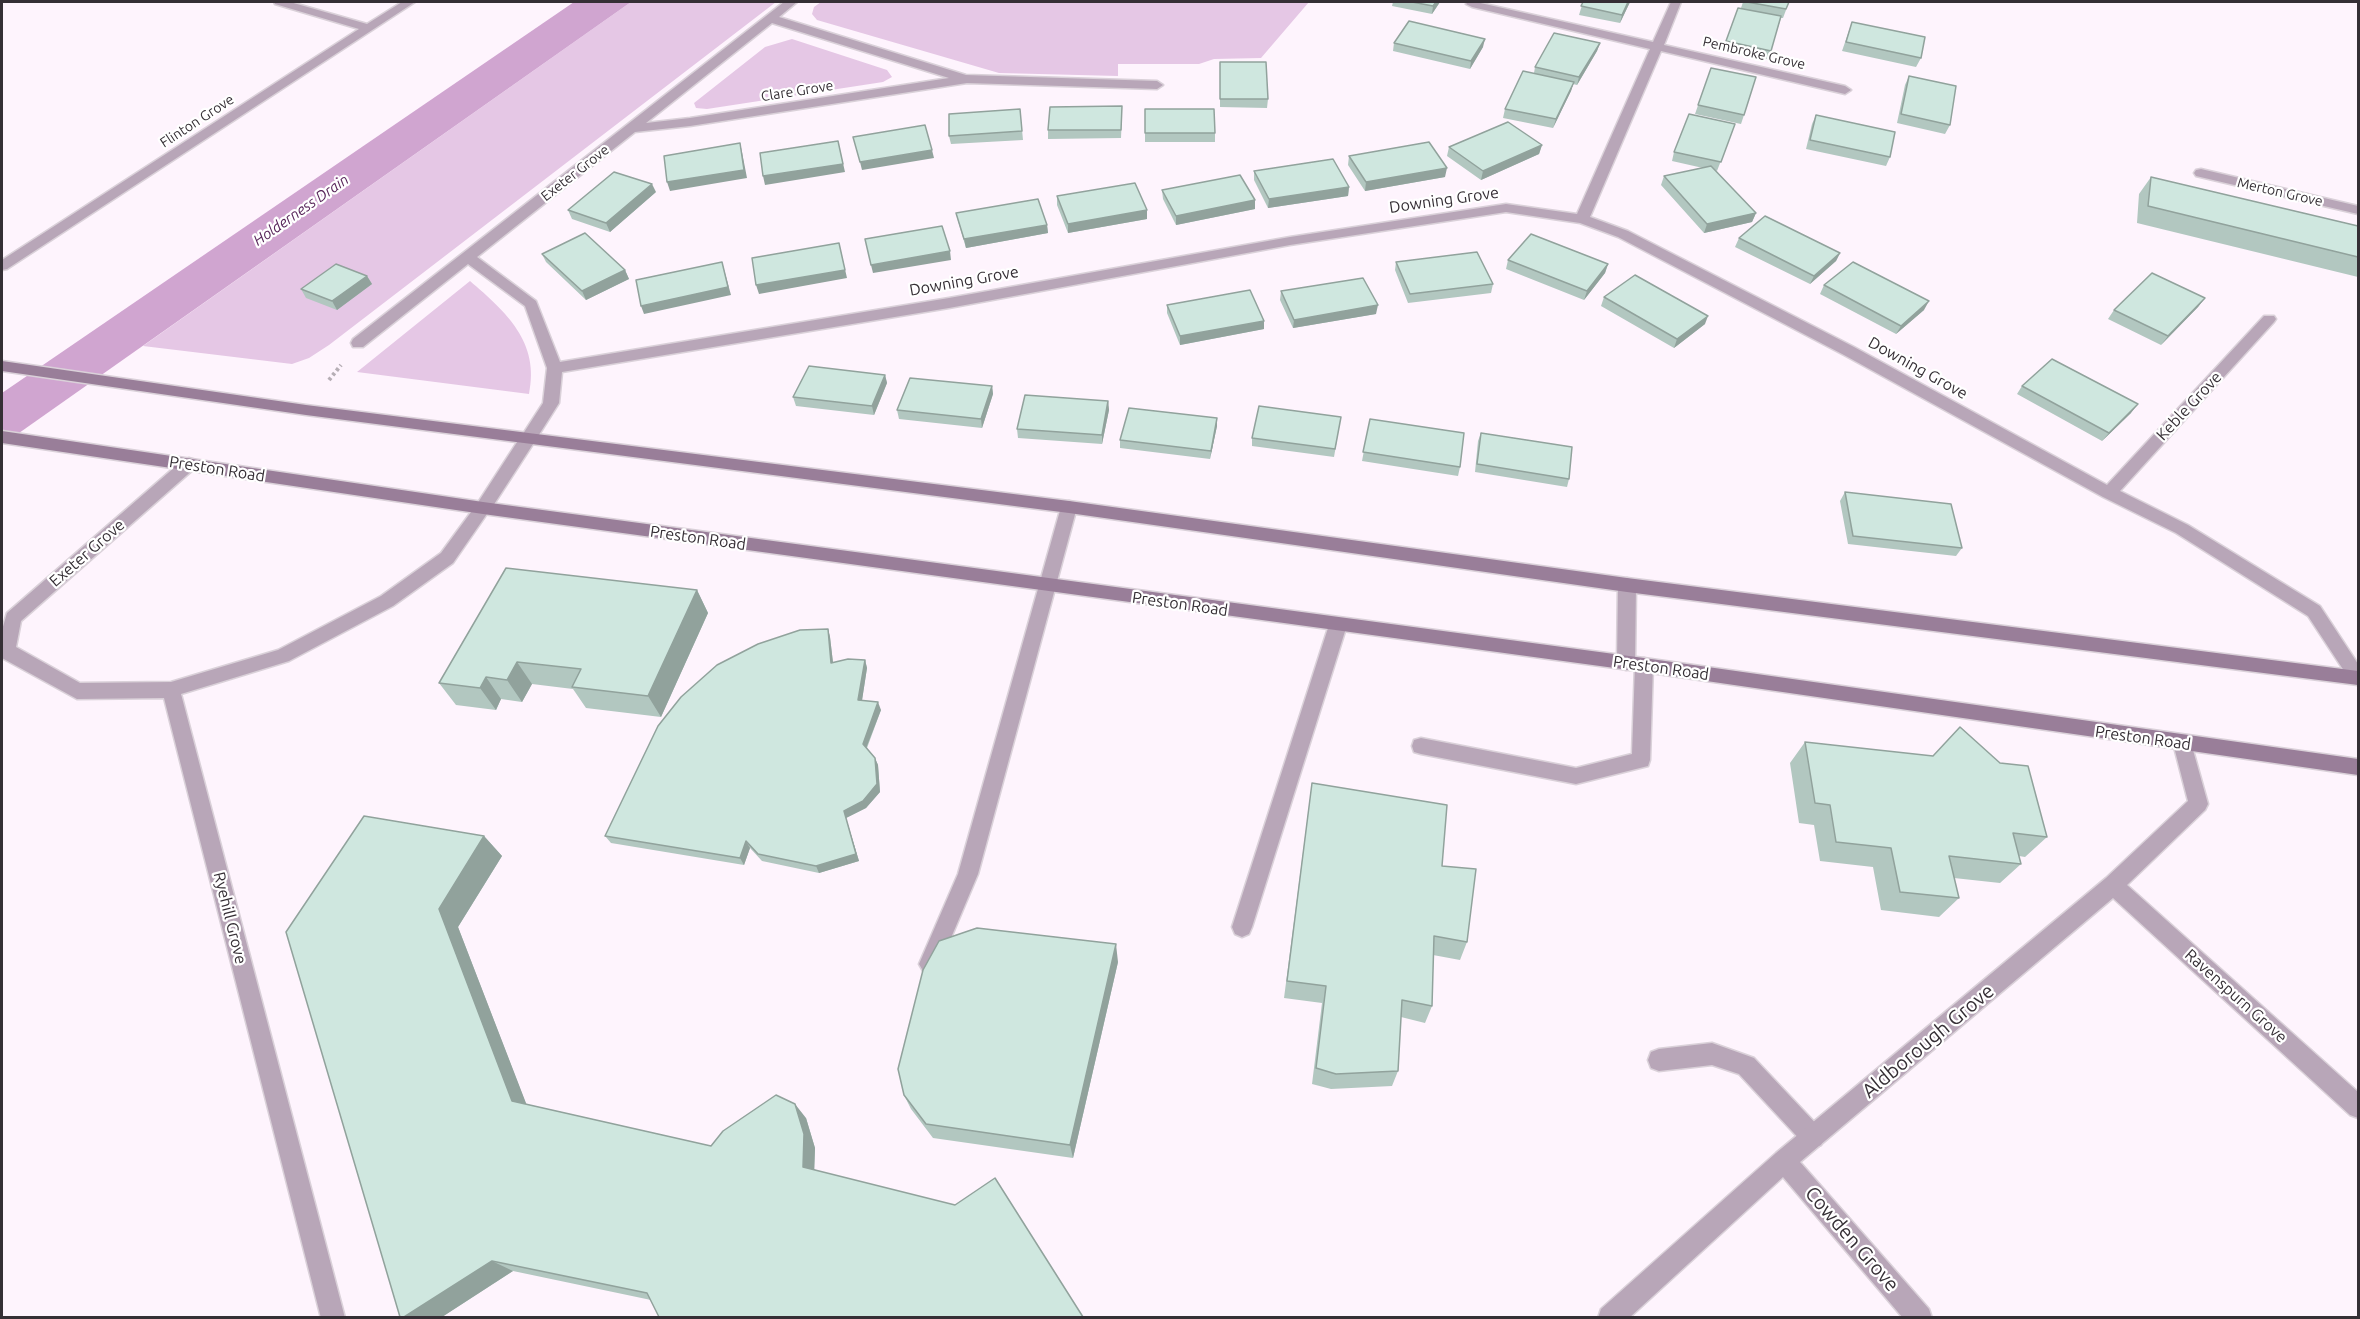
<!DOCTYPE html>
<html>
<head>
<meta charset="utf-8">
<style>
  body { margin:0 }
  #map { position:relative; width:2360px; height:1319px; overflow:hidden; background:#fef4fd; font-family:Ubuntu,sans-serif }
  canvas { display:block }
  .frame { position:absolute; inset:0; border:3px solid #352f35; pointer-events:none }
</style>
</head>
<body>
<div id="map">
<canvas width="2360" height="1319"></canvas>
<div class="frame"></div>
</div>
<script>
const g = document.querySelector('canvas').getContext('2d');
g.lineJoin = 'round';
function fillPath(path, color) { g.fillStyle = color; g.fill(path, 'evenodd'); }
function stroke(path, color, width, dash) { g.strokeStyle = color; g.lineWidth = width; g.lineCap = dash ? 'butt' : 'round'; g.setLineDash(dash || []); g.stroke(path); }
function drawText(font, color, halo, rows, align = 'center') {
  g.font = font + ' Ubuntu,sans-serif'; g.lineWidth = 4.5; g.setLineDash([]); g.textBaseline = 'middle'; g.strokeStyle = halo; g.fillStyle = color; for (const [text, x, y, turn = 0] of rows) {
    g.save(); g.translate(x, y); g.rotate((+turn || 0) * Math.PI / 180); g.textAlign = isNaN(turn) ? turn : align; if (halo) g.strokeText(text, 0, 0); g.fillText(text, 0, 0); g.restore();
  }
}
fillPath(new Path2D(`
  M631 2H776L329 345 309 358 292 364 143 346Z
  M821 2H1309L1261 58 1214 59 1199 64H1118V76L999 73 817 20 812 14 814 7Z
  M792 39 887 70 892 77 883 82 707 109 696 108 694 103 765 47Z
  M470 281C506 312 540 342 529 394L357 372Z`), '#e5c7e5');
fillPath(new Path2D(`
  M574 2H631L2 445V393Z`), '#d0a5d0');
const lane = new Path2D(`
  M529 431 535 433 537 437 535 441 489 512H477L475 508 477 504 523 433Z
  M1069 501 1075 503 1077 507 978 874 937 971 930 974 923 971 919 964 958 874 1061 507 1063 503Z
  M1627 578 1633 580 1636 585 1635 663 1632 668 1626 670 1620 668 1617 663 1618 585 1621 580Z
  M1338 618 1344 620 1347 625 1252 927 1249 934 1242 937 1235 934 1232 927 1329 625 1332 620Z
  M1644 658 1650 660 1653 665 1650 760 1648 766 1576 784 1421 754 1414 752 1412 746 1414 740 1421 738 1576 768 1632 754 1635 665 1638 660Z
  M1712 1043 1754 1058 1821 1129 1824 1137 1821 1145 1813 1148 1805 1145 1739 1074 1712 1065 1659 1071 1651 1068 1648 1060 1651 1052 1659 1049Z`);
const street = new Path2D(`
  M274 2H290L367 24 402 2H415L7 269 2 270V260L359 29 275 4Z
  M784 2H797L779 17 966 75 1157 81 1163 85 1157 89 967 83 690 126 635 132 477 257 536 301 560 362 949 298 1290 237 1506 204 1577 214 1650 49 1472 7 1466 4 1468 2H1476L1653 42 1671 2H1681L1664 45 1845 86 1851 90 1845 94 1661 51 1590 217 1628 231 1854 347 2107 485 2264 316H2274L2276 319 2274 322 2120 491 2188 525 2320 606 2358 664V685L2352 683 2308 616 2176 533 2103 497 1844 355 1618 237 1580 223 1506 212 1290 245 949 308 562 372 559 403 535 441H523L521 437 543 403 547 368 525 306 468 264 363 347H353L351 343 353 339ZM772 23 949 78 690 118 646 123Z
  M2201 169 2358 206V214L2196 176 2194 173 2196 170Z
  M189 458 195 460 197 464 195 468 21 621 16 647 80 683 171 682 278 650 381 596 441 553 477 504H489L491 508 453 563 393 606 289 661 181 694 345 1318H321L164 698 77 699 2 658V630L7 613 183 460Z
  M2182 735 2189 737 2191 743 2208 804 2205 810 2127 885 2358 1092V1118L2350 1115 2113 898 1800 1162 1929 1309 1932 1318H1903L1783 1177 1629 1318H1598L1601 1309 1776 1153 2106 878 2188 801 2173 743 2175 737Z`);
const secondary = new Path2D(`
  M2 361 306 405 1069 501 1627 578 2358 671V685L1627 592 1069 513 306 415 2 371Z
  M2 431 483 502 1644 658 2358 759V775L1644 672 483 514 2 443Z`);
stroke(lane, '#dad1d9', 3);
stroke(street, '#dad1d9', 3);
stroke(secondary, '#dad1d9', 3);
stroke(new Path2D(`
  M329 380 341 365`), '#b6aeb5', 4, [3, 3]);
fillPath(lane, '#b8a6b8');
fillPath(street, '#b8a6b8');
fillPath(secondary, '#997e99');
fillPath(new Path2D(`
  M1393 2H1440L1432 14 1392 6Z
  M1583 2H1630L1620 23 1579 15Z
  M1743 2H1789L1783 18H1781L1768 59 1724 50 1738 8H1741Z
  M1852 22 1921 58 1916 67 1842 51Z
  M1394 43 1483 47 1470 69 1393 51Z
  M1600 43 1597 51 1577 85 1573 84 1571 91 1553 128 1503 118 1505 109 1534 73 1535 67Z
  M1220 62 1268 99 1267 108 1220 107Z
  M1711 68 1744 115 1741 124 1695 114Z
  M1909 76 1950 125 1945 134 1897 123 1905 85Z
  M1020 109 1023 140 951 144 949 136Z
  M1145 109 1215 133V142H1145Z
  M1122 115 1121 138 1048 139V130Z
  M1816 115 1890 157 1886 166 1806 149 1812 124Z
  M1735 124 1717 171 1715 170 1756 213 1752 222 1704 233 1661 185 1664 176 1703 168 1672 161 1674 152Z
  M1542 145 1539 154 1481 180 1447 156 1449 147Z
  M1349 156 1445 177 1365 191 1348 165Z
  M1254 171 1349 187 1348 196 1268 208 1254 180Z
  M2151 177 2358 226V277L2137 223 2139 194Z
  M1162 190 1255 209 1176 225 1163 199Z
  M656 192 610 232 572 219 568 210Z
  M1057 196 1147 210V219L1068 233 1057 205Z
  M956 213 1047 225 1048 233 966 248 958 221Z
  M1739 238 1840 253 1836 261 1810 284 1735 247Z
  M542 254 625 270 629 279 586 300 546 262Z
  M1508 260 1608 264 1605 273 1584 300 1506 269Z
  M1396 262 1493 284 1491 293 1408 303 1395 270Z
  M367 276 372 284 337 310 306 298 301 289Z
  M1824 285 1924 310 1896 334 1820 294Z
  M1281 291 1376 314 1293 328 1280 300Z
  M1604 297 1705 324 1674 348 1601 306Z
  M2205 298 2198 307 2161 345 2108 319 2114 310Z
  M1167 305 1264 321V329L1180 345 1167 313Z
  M885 375 887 383 874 415 796 406 793 397Z
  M992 386 993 394 982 428 899 419 897 410Z
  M2022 386 2131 413 2102 441 2017 394Z
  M1108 401 1109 410 1102 444 1018 438 1017 429Z
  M1341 417 1334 457 1252 446V438Z
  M1370 419 1460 467 1458 476 1362 461Z
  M1217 426 1210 459 1120 448V440Z
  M1481 433 1569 479 1567 487 1475 472 1478 441Z
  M1845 492 1962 548 1956 556 1848 544 1840 501Z
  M697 590 708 613 661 717 586 708 573 689 532 684 522 702 501 699 496 710 456 705 439 683Z
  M828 629 830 637 833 663 865 660 867 668 862 700 881 710 867 748 875 758 878 765 880 792 866 808 846 818 859 861 819 873 762 861 750 848 744 865 611 843 605 836Z
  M1805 742 2047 837 2025 857 2019 856 2021 864 2000 883 1954 878 1959 898 1939 917 1881 910 1873 867 1820 861 1814 825 1799 823 1790 763Z
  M1312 783 1442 866 1467 942 1460 960 1433 955 1432 1006 1425 1023 1401 1017 1398 1071 1392 1086 1331 1089 1312 1084 1322 1003 1284 998Z
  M484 836 502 856 458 927 526 1104 711 1146 806 1118 815 1148 814 1169 1083 1317 651 1300 513 1271 442 1317 286 932Z
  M1118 962 1073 1158 933 1138 911 1109 904 1095Z`), '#b2c7c0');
fillPath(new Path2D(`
  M1436 2H1440L1432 14 1433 6Z
  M1628 2H1630L1620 23 1622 15Z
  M1485 39 1483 47 1470 69 1471 61Z
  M1600 43 1597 51 1577 85 1579 77Z
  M1574 82 1571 91 1553 128 1556 119Z
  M838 141 845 172 765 185 763 176Z
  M740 143 742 152 747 178 670 191 667 182Z
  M1542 145 1539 154 1481 180 1483 171Z
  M932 150 934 158 862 170 860 162Z
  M1447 168 1445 177 1365 191 1366 182Z
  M652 184 656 192 610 232 606 223Z
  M1349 187 1348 196 1268 208 1269 199Z
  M1255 200V209L1176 225V216Z
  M1147 210V219L1068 233V224Z
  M1756 213 1752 222 1704 233 1707 224Z
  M1047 225 1048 233 966 248 964 239Z
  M839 243 847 278 759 294 756 285Z
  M950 251 951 260 873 273 871 265Z
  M1840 253 1836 261 1810 284 1814 276Z
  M722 262 731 295 644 314 641 306Z
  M1608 264 1605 273 1584 300 1587 291Z
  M625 270 629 279 586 300 582 291Z
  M367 276 372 284 337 310 332 301Z
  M2205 298 2198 307 2161 345 2168 336Z
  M1929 301 1924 310 1896 334 1901 326Z
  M1378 305 1376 314 1293 328 1294 320Z
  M1708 316 1705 324 1674 348 1677 339Z
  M1264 321V329L1180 345V336Z
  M885 375 887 383 874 415 872 406Z
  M992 386 993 394 982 428 981 419Z
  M1108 401 1109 410 1102 444V435Z
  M2138 404 2131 413 2102 441 2109 433Z
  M1217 418V426L1210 459 1211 451Z
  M697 590 708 613 661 717 648 696Z
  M828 629 830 637 834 671 831 663Z
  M865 660 867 668 861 707 858 700Z
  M517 662 532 684 522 702 507 680Z
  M486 677 501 699 496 710 480 688Z
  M878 702 881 710 865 751 863 744Z
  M875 758 878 765 880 792 866 808 846 818 859 861 819 873 816 866 844 811Z
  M484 836 502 856 458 927 531 1116 512 1101 439 909Z
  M746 841 750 848 744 865 740 858Z
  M1116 944 1118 962 1073 1158 1070 1145Z
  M795 1104 806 1118 815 1148 814 1180 803 1167Z
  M492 1261 513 1271 442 1317H404Z`), '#91a29c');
const building = new Path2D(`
  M1412 2H1436L1433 6Z
  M1583 2H1628L1622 15 1581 6Z
  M1747 2H1789L1786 9Z
  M1738 8 1781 16 1771 51 1726 41Z
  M1409 21 1485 39 1471 61 1394 43Z
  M1852 22 1925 37 1921 58 1846 42Z
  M1554 33 1600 43 1579 77 1535 67Z
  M1220 62H1266L1268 99H1220Z
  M1711 68 1756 77 1744 115 1698 105Z
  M1523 71 1574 82 1556 119 1505 109Z
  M1909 76 1956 86 1950 125 1901 114Z
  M1122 106 1121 130H1048L1050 107Z
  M1020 109 1022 131 949 136V114Z
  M1145 109H1214L1215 133H1145Z
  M1689 114 1735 124 1721 162 1674 152Z
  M1816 115 1895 132 1890 157 1810 140Z
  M1508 122 1542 145 1483 171 1449 147Z
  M925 125 932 150 860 162 853 137Z
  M838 141 843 164 763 176 760 153Z
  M1429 142 1447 168 1366 182 1349 156Z
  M740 143 744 170 667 182 664 156Z
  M1333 159 1349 187 1269 199 1254 171Z
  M1711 166 1756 213 1707 224 1664 176Z
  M614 172 652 184 606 223 568 210Z
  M1240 175 1255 200 1176 216 1162 190Z
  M2151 177 2358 226V257L2148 206Z
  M1135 183 1147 210 1068 224 1057 196Z
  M1038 199 1047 225 964 239 956 213Z
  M1765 216 1840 253 1814 276 1739 238Z
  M942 226 950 251 871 265 865 239Z
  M585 233 625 270 582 291 542 254Z
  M1531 234 1608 264 1587 291 1508 260Z
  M839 243 845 270 756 285 752 258Z
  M1477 252 1493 284 1410 294 1396 262Z
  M722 262 728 287 641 306 636 280Z
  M1853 262 1929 301 1901 326 1824 285Z
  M336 264 367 276 332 301 301 289Z
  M2152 273 2205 298 2168 336 2114 310Z
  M1635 275 1708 316 1677 339 1604 297Z
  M1363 278 1378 305 1294 320 1281 291Z
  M1250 290 1264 321 1180 336 1167 305Z
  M2052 359 2138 404 2109 433 2022 386Z
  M809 366 885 375 872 406 793 397Z
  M910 378 992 386 981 419 897 410Z
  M1025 395 1108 401 1102 435 1017 429Z
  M1259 406 1341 417 1335 449 1252 438Z
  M1129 408 1217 418 1211 451 1120 440Z
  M1370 419 1464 433 1460 467 1363 452Z
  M1481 433 1572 447 1569 479 1477 464Z
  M1845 492 1951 504 1962 548 1853 536Z
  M506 568 697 590 648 696 572 687 581 669 517 662 507 680 486 677 480 688 439 683Z
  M828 629 831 663 848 659 865 660 858 700 878 702 863 744 875 758 877 784 863 801 844 811 856 854 816 866 758 854 746 841 740 858 605 836 658 726 681 697 717 665 758 644 800 630Z
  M1960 727 2000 763 2028 766 2047 837 2013 833 2021 864 1949 856 1959 898 1900 892 1891 848 1836 842 1830 805 1815 803 1805 742 1933 756Z
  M1312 783 1447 805 1442 866 1476 869 1467 942 1434 936 1432 1006 1402 1000 1398 1071 1336 1074 1316 1068 1326 986 1287 981Z
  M364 816 484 836 439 909 512 1101 711 1146 723 1131 776 1095 795 1104 804 1134 803 1167 955 1205 995 1178 1083 1317H659L647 1293 492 1261 404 1317H400L286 932Z
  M977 928 1116 944 1070 1145 926 1124 904 1095 898 1069 923 970 939 941Z`);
fillPath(building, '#cfe7df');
stroke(building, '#91a29c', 1.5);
drawText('14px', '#352f35', '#fff', [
  ["Pembroke Grove",1754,53,13],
  ["Clare Grove",797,91,-9],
  ["Flinton Grove",197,121,-33],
  ["Exeter Grove",575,173,-38],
  ["Merton Grove",2280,192,13]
]);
drawText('italic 15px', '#572459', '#fff', [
  ["Holderness Drain",301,210,-35]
]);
drawText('16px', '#352f35', '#fff', [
  ["Downing Grove",1444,200,-8],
  ["Downing Grove",964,281,-10],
  ["Downing Grove",1918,368,29],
  ["Keble Grove",2189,406,-47],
  ["Preston Road",217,469,9],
  ["Preston Road",698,538,8],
  ["Exeter Grove",87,553,-41],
  ["Preston Road",1180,604,8],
  ["Preston Road",1661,668,8],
  ["Preston Road",2143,738,8],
  ["Ryehill Grove",230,918,76],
  ["Ravenspurn Grove",2236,996,42]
]);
drawText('20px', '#352f35', '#fff', [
  ["Aldborough Grove",1928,1041,-40],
  ["Cowden Grove",1852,1239,49]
]);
</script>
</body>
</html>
